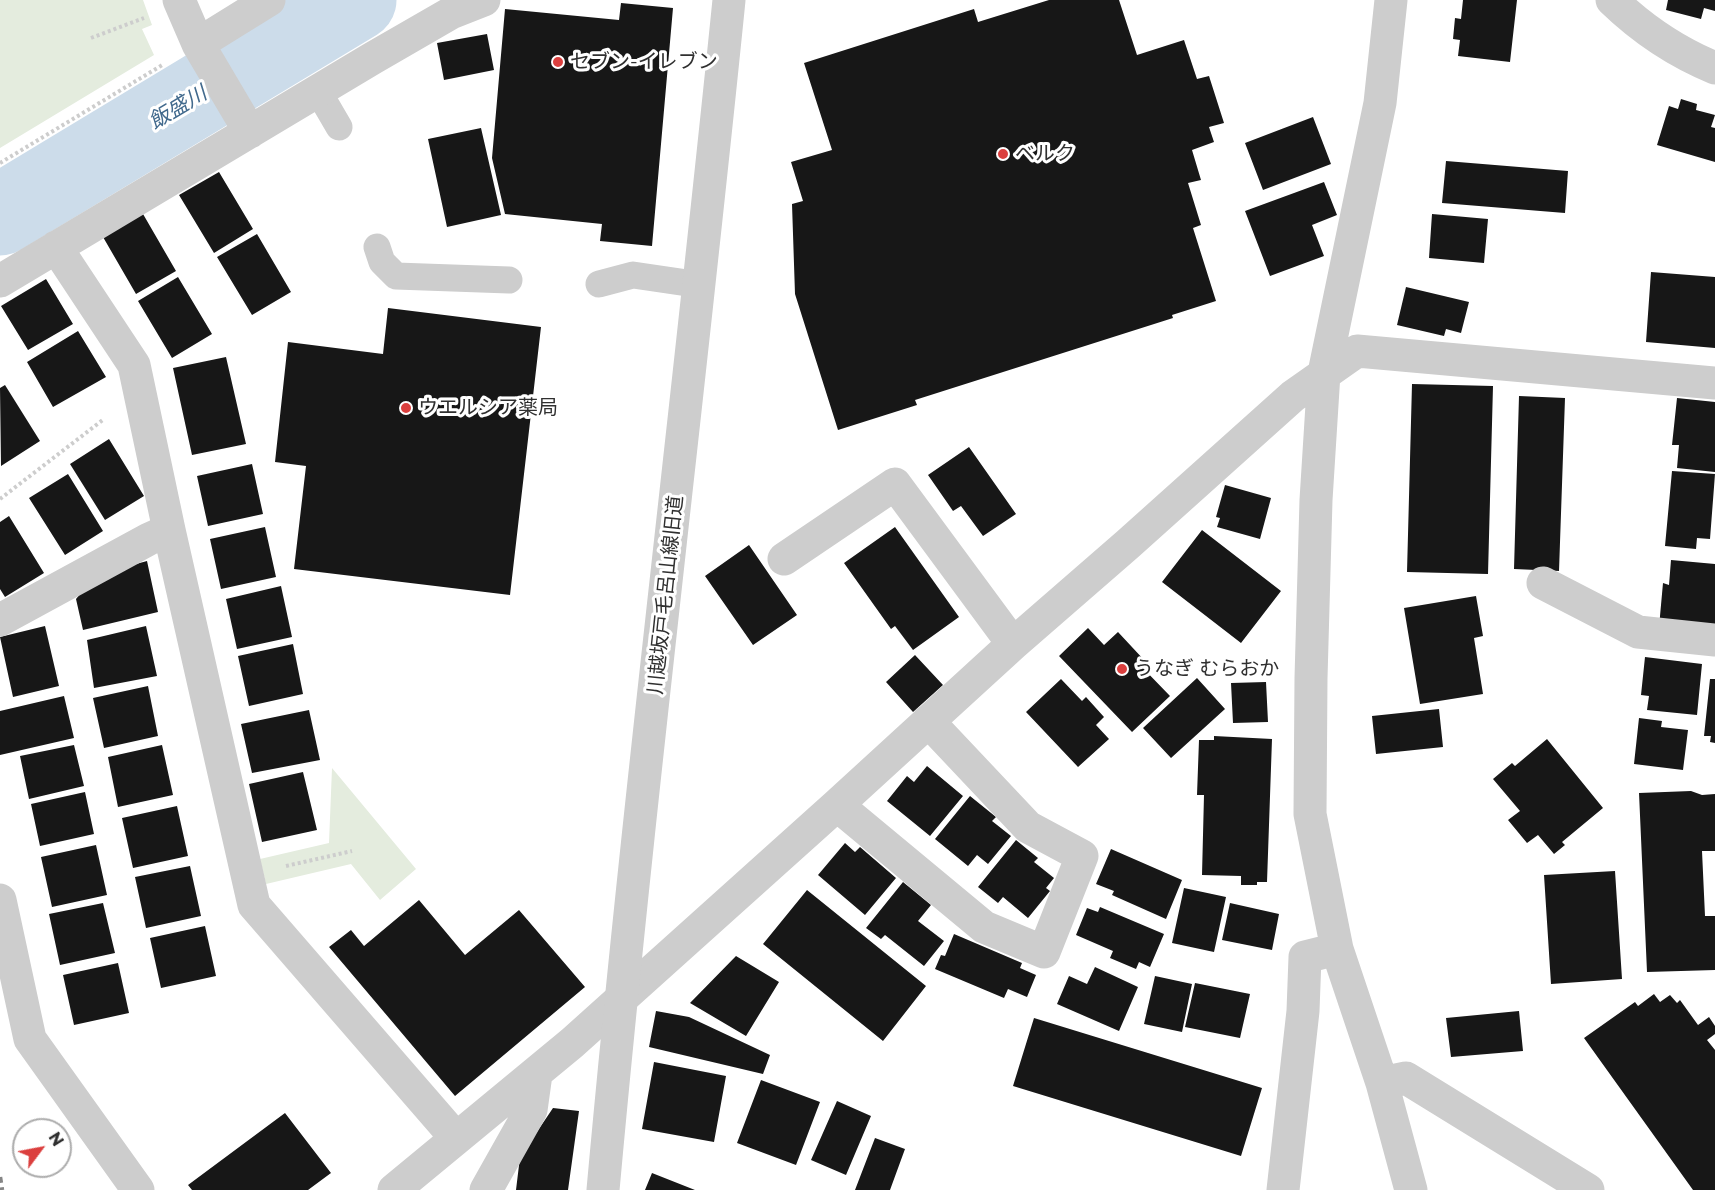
<!DOCTYPE html>
<html>
<head>
<meta charset="utf-8">
<style>
  body { margin:0 }
  #map { position:relative; width:1715px; height:1190px; overflow:hidden; background:#fff; font-family:Montserrat,sans-serif }
  canvas { display:block }
  .north { position:absolute; left:12px; top:1118px; width:60px; height:60px; box-sizing:border-box; background:#fff; border:2px solid #acacac; border-radius:50%; rotate:58deg; font-size:16px; font-weight:700; line-height:24px; text-align:center; color:#303030 }
  .north::after { content:''; display:block; margin:auto; width:21px; height:27px; background:#db3f3e; clip-path:polygon(50% 0,100% 100%,50% 72%,0 100%) }
</style>
</head>
<body>
<div id="map">
<canvas width="1715" height="1190"></canvas>
<div class="north">N</div>
</div>
<script>
const g = document.querySelector('canvas').getContext('2d');
g.lineJoin = 'round';
function fillPath(path, color) { g.fillStyle = color; g.fill(path, 'evenodd'); }
function stroke(path, color, width, dash) { g.strokeStyle = color; g.lineWidth = width; g.lineCap = dash ? 'butt' : 'round'; g.setLineDash(dash || []); g.stroke(path); }
function drawText(font, color, halo, rows, align = 'center') {
  g.font = font + ' Montserrat,"Noto Sans JP",sans-serif'; g.lineWidth = 6; g.setLineDash([]); g.textBaseline = 'middle'; g.strokeStyle = halo; g.fillStyle = color; for (const [text, x, y, turn = 0] of rows) {
    g.save(); g.translate(x, y); g.rotate((+turn || 0) * Math.PI / 180); g.textAlign = isNaN(turn) ? turn : align; if (halo) g.strokeText(text, 0, 0); g.fillText(text, 0, 0); g.restore();
  }
}
fillPath(new Path2D(`
  M0 0H143L152 25 142 29 154 55 0 148Z
  M332 768 416 869 380 900 351 864 266 884 260 859 329 843Z`), '#e4ecde');
stroke(new Path2D(`
  M0 215 356 0`), '#ccdcea', 81);
fillPath(new Path2D(`
  M1049 0H1119L1137 55 1184 40 1197 79 1209 76 1224 123 1209 127 1214 142 1192 150 1201 180 1188 183 1201 225 1193 228 1216 301 1172 315 1173 318 915 400 917 405 838 430 795 294 792 204 803 201 791 162 832 150 804 63 974 9 978 22Z
  M1463 0H1517L1510 62 1458 56 1460 40 1453 39 1455 18 1461 19Z
  M1668 0H1715V11L1704 8 1701 19 1666 10Z
  M621 3 673 8 652 246 600 241 602 224 505 214 492 158 505 9 619 20Z
  M487 34 494 70 444 80 437 43Z
  M1681 99 1697 104 1696 110 1715 115 1711 127 1715 128V162L1657 145 1669 106 1678 109Z
  M1313 117 1331 164 1263 190 1245 143Z
  M481 128 501 215 447 227 428 139Z
  M1446 161 1568 171 1565 213 1442 203Z
  M219 172 253 229 214 253 179 195Z
  M1324 182 1337 215 1312 225 1324 256 1270 276 1245 211Z
  M143 214 176 271 136 294 103 237Z
  M1432 214 1488 219 1484 263 1429 258Z
  M257 234 291 292 252 315 217 257Z
  M1651 272 1715 277V348L1646 342Z
  M178 277 212 334 172 358 138 301Z
  M46 279 73 324 28 350 1 306Z
  M1406 287 1469 302 1461 333 1446 329 1444 336 1397 325Z
  M388 308 541 327 510 595 294 569 306 466 275 462 288 342 383 354Z
  M78 331 106 377 53 407 27 362Z
  M226 357 246 444 192 455 173 368Z
  M1412 384 1493 386 1488 574 1407 572Z
  M5 385 40 441 1 466 0 388Z
  M1519 396 1565 398 1559 571 1514 569Z
  M1677 398 1715 402V472L1677 468 1679 445H1672Z
  M109 439 144 496 105 520 70 464Z
  M969 447 1016 514 983 536 961 506 953 511 928 475Z
  M252 464 263 514 208 526 197 476Z
  M1672 471 1715 474 1710 539 1697 538 1696 549 1665 546Z
  M68 474 103 531 65 555 29 498Z
  M1225 485 1271 498 1260 539 1217 527 1220 518 1216 517Z
  M9 516 44 573 5 597 0 589V522Z
  M265 527 276 577 221 589 210 539Z
  M895 527 959 617 913 650 895 626 891 629 844 563Z
  M1202 530 1281 591 1241 643 1162 582Z
  M749 545 797 615 753 645 705 576Z
  M1671 560 1715 564V633L1659 627 1663 583 1669 585Z
  M147 561 158 612 83 630 76 599 96 575Z
  M281 586 292 637 237 649 226 599Z
  M1476 596 1483 636 1474 638 1483 694 1420 704 1404 608Z
  M45 626 59 686 13 697 0 637Z
  M146 626 157 676 94 688 87 640Z
  M1088 628 1104 645 1118 632 1145 661 1140 665 1170 696 1132 732 1059 656Z
  M293 644 303 694 249 706 238 656Z
  M915 655 943 685 913 712 886 682Z
  M1645 657 1702 664 1697 715 1647 710 1649 696 1641 695Z
  M1197 678 1225 709 1171 758 1143 728Z
  M1061 679 1082 701 1086 697 1104 717 1096 725 1109 739 1078 767 1026 712Z
  M1710 679H1715V743L1710 742 1711 736H1704Z
  M1266 682 1268 722 1233 723 1231 683Z
  M148 686 158 736 104 748 93 698Z
  M64 696 74 738 0 755V711Z
  M1439 709 1443 747 1376 754 1372 716Z
  M309 710 320 760 252 773 241 724Z
  M1639 718 1662 721 1661 727 1688 730 1683 770 1634 764Z
  M1214 736 1272 739 1267 882H1257V885H1241V876L1202 875 1204 795H1197L1199 740H1214Z
  M1547 739 1603 808 1562 842 1565 845 1554 854 1538 835 1527 843 1508 820 1520 811 1493 779 1512 763 1515 766Z
  M74 745 84 786 29 799 20 756Z
  M162 745 173 795 118 807 108 757Z
  M927 766 963 796 930 836 887 801 907 776 914 782Z
  M303 772 317 830 262 842 249 784Z
  M1691 791 1702 795 1715 794V851H1702L1705 916H1715V970L1647 972 1639 793Z
  M85 792 94 834 40 846 31 804Z
  M970 796 996 817 992 821 1011 836 988 864 977 855 968 866 935 839Z
  M177 806 188 856 133 868 122 818Z
  M1016 840 1038 858 1034 862 1054 878 1046 888 1050 891 1028 918 1003 897 998 903 978 887Z
  M845 843 855 852 860 847 896 878 865 915 818 875Z
  M96 845 107 895 52 907 41 857Z
  M1111 849 1182 880 1166 919 1112 895 1114 891 1096 884Z
  M190 866 201 916 146 928 135 877Z
  M1615 871 1622 979 1551 984 1544 875Z
  M903 882 931 905 918 921 944 941 924 966 885 935 881 939 866 928Z
  M1184 888 1226 897 1214 952 1172 943Z
  M807 890 926 986 883 1041 763 944Z
  M419 900 465 955 519 910 585 987 455 1096 329 947 351 930 364 946Z
  M103 903 115 953 60 965 49 914Z
  M1230 903 1279 914 1272 950 1222 940Z
  M1100 907 1164 934 1150 967 1139 962 1136 969 1110 958 1113 951 1076 935 1087 908 1098 912Z
  M205 926 216 976 161 988 150 938Z
  M954 934 1022 963 1020 968 1036 975 1027 997 1008 989 1004 998 935 969 941 955 945 956Z
  M736 956 779 982 746 1036 690 1003Z
  M118 963 129 1013 74 1025 63 975Z
  M1095 967 1138 987 1119 1031 1057 1004 1069 976 1087 984Z
  M1155 976 1192 984 1182 1032 1144 1024Z
  M1195 983 1250 994 1240 1038 1185 1027Z
  M1654 994 1660 1002 1670 995 1677 1003 1680 1000 1698 1025 1709 1017 1715 1026V1034L1707 1040 1715 1050V1190H1693L1584 1038 1635 1002 1638 1006Z
  M656 1011 689 1017 770 1055 763 1074 649 1047Z
  M1519 1011 1523 1051 1451 1057 1446 1018Z
  M1034 1018 1262 1088 1241 1156 1013 1086Z
  M654 1062 726 1076 714 1142 642 1129Z
  M761 1080 820 1102 796 1165 737 1143Z
  M837 1101 871 1116 846 1175 811 1160Z
  M553 1108 579 1111 568 1190H516L520 1157Z
  M285 1113 331 1173 308 1190H192L188 1185Z
  M875 1138 905 1149 890 1190H855Z
  M652 1173 695 1190H645Z`), '#171717');
stroke(new Path2D(`
  M91 38 144 18
  M0 163 164 64
  M0 499 104 419
  M286 866 352 851`), '#cdcdcd', 4, [3, 3]);
stroke(new Path2D(`
  M318 91 339 127
  M377 247 382 262 396 276 509 280
  M599 284 633 275 701 285`), '#cdcdcd', 27);
stroke(new Path2D(`
  M179 0 198 44 250 132
  M1391 0 1380 103 1324 373 1316 500 1311 678 1310 814 1337 949 1382 1083 1411 1190
  M1612 0C1642 29 1676 52 1715 68
  M198 44 269 0
  M56 247 134 365 169 530 254 905 456 1138
  M0 281 373 58 451 13 484 0
  M784 559 895 484 1013 644
  M1543 583 1638 632 1715 640
  M0 620 149 539 169 530
  M837 805 984 927 1044 952 1082 856 1028 827 928 721
  M0 900 30 1039 138 1190
  M1382 1083 1406 1078 1588 1190
  M394 1190 572 1043 837 805 1013 644 1128 544 1293 396 1357 351 1715 383
  M486 1190 531 1110 536 1074
  M1283 1190 1303 1011 1305 957 1337 949`), '#cdcdcd', 33);
stroke(new Path2D(`
  M603 1190C639 793 689 397 729 0`), '#cdcdcd', 33);
stroke(new Path2D(`
  M0 1177 2 1190`), '#858585', 4.5, [6, 4.5]);
for (const [x, y, r, color] of [
  [558,62,6,"#db3f3e"],
  [1003,154,6,"#db3f3e"],
  [406,408,6,"#db3f3e"],
  [1122,669,6,"#db3f3e"]
]) { const dot = new Path2D(); dot.arc(x, y, r, 0, 2 * Math.PI); g.fillStyle = color; g.fill(dot); stroke(dot, '#fff', 2); }
drawText('20px', '#303030', '#fff', [
  ["セブン-イレブン",570,62],
  ["ベルク",1015,154],
  ["ウエルシア薬局",418,408],
  ["うなぎ むらおか",1134,669]
], 'left');
drawText('20px', '#303030', '#fff', [
  ["川越坂戸毛呂山線旧道",666,595,-84]
]);
drawText('italic 21px', '#426a8d', '#fff', [
  ["飯盛川",178,108,-31]
]);
</script>
</body>
</html>
